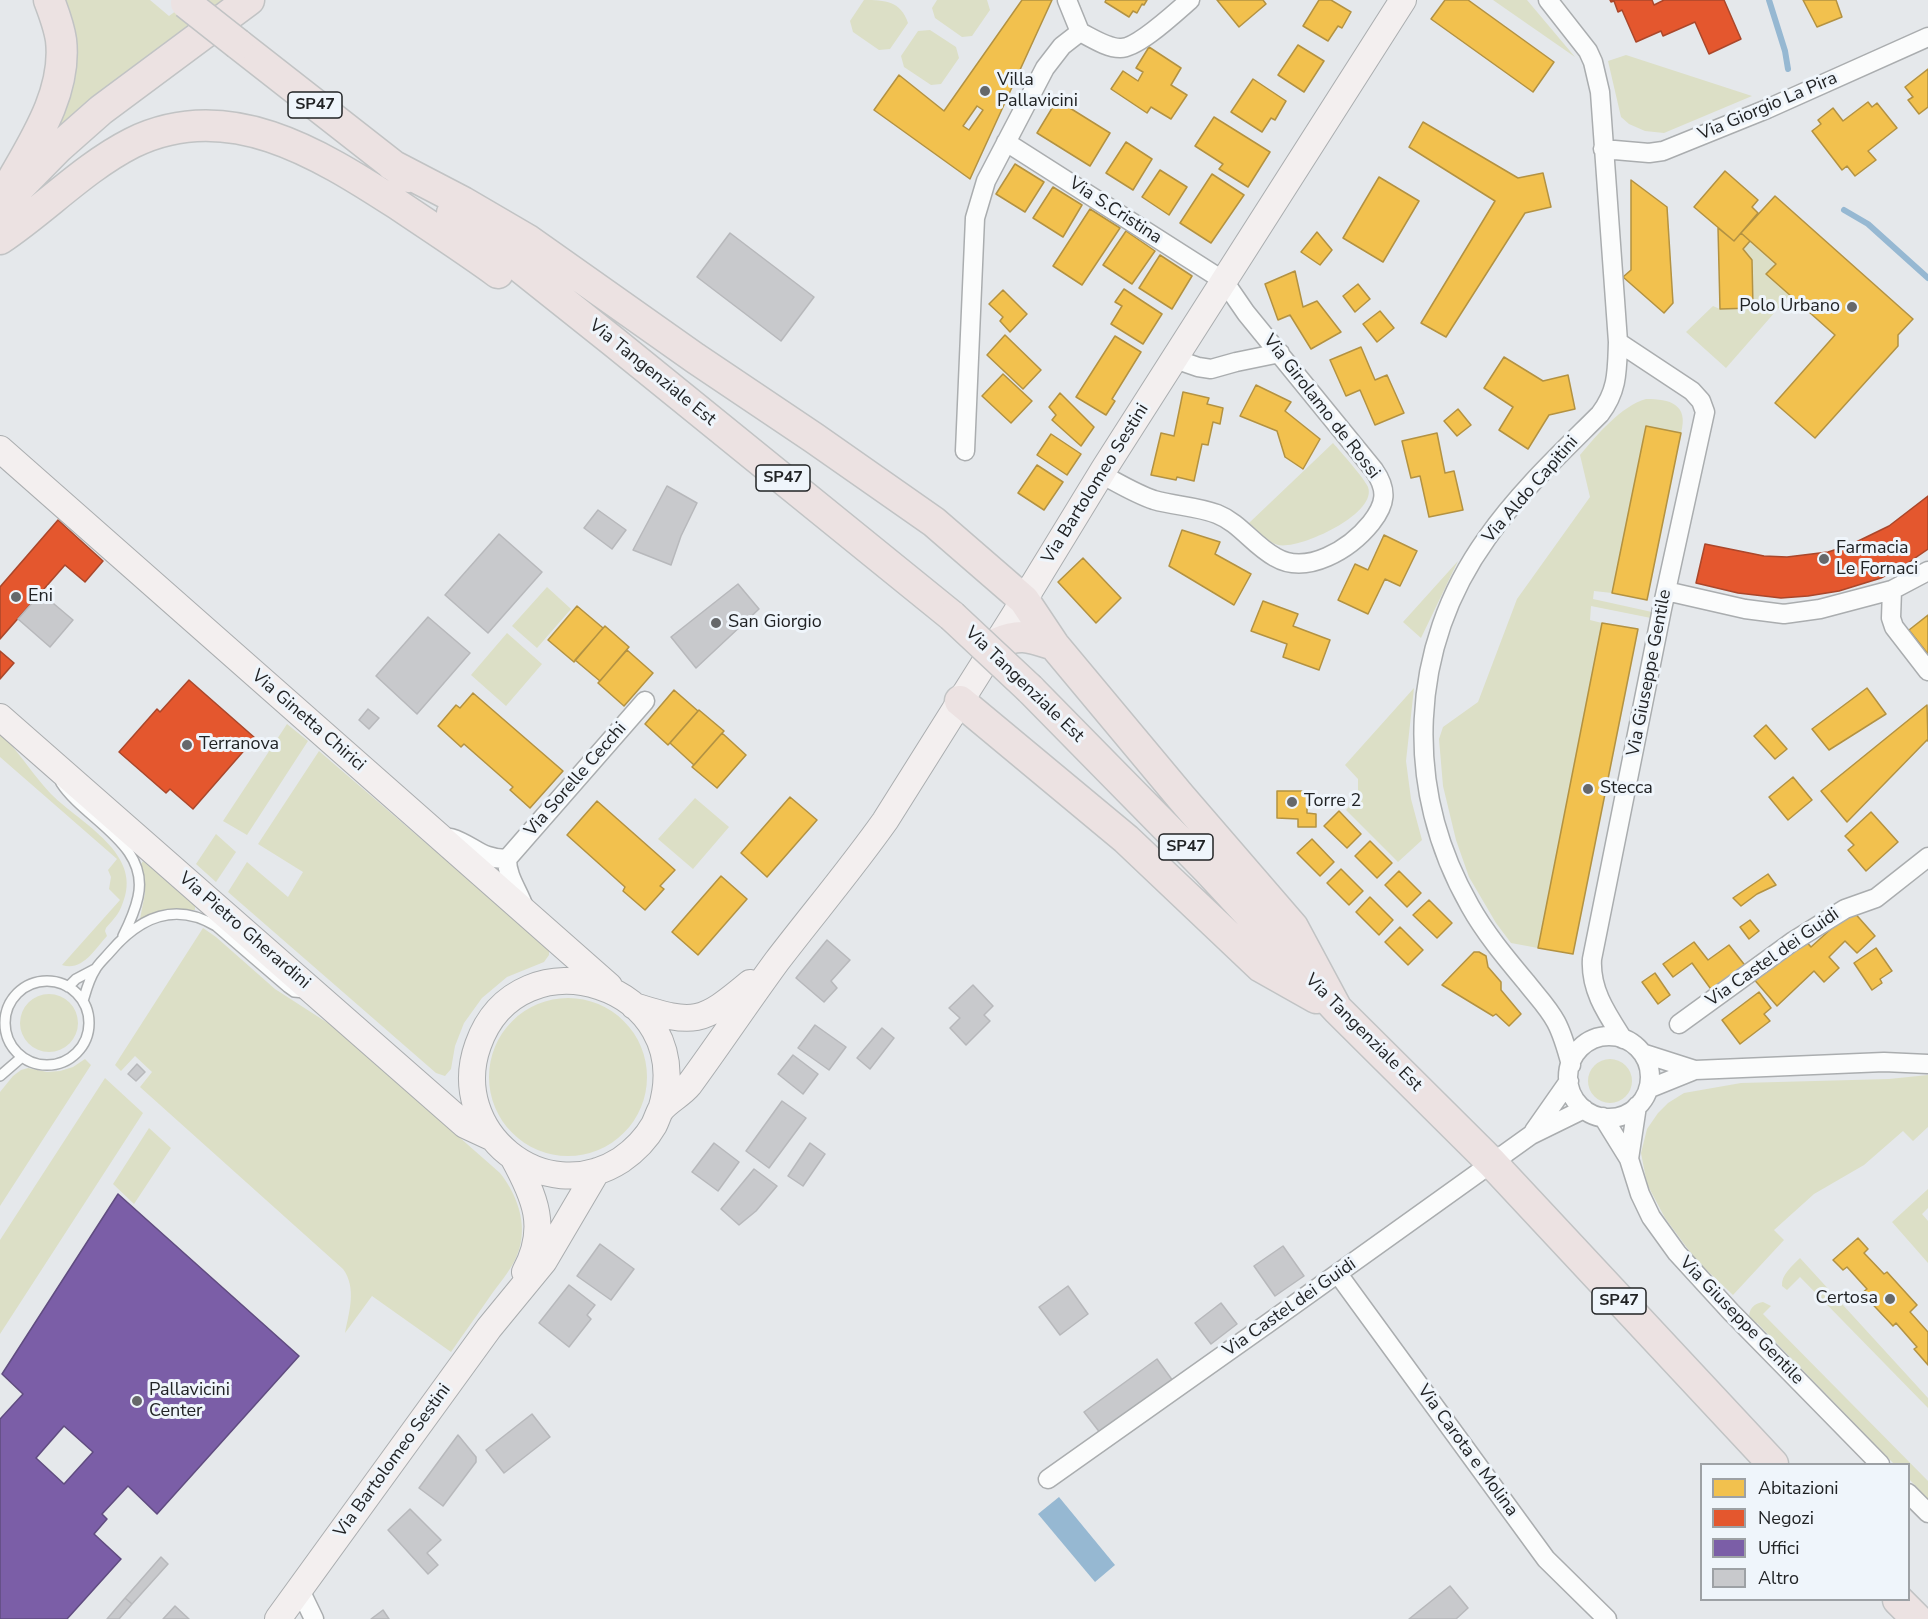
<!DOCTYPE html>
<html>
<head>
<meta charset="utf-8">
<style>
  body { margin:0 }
  #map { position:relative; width:1928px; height:1619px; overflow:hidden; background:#e5e8eb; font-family:"Nunito Sans",sans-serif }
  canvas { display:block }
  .legend { position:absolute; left:1700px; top:1463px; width:210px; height:138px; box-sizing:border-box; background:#eff5fb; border:2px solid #9da1a5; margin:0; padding:8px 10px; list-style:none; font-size:18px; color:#212325 }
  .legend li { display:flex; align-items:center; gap:12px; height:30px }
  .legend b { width:30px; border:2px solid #9da1a5 }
</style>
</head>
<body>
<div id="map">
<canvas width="1928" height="1619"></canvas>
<ul class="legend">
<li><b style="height:16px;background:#f2c14e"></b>Abitazioni</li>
<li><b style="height:16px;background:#e4572e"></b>Negozi</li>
<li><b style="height:16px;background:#7b5ea7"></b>Uffici</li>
<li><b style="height:16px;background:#c8c9cc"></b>Altro</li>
</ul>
</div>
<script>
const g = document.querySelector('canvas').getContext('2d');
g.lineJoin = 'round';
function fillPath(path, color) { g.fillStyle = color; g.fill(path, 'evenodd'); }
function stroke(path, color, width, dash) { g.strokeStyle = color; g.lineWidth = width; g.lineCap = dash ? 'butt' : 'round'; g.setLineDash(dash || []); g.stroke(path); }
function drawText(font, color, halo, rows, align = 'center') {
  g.font = font + ' "Nunito Sans",sans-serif'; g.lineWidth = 6; g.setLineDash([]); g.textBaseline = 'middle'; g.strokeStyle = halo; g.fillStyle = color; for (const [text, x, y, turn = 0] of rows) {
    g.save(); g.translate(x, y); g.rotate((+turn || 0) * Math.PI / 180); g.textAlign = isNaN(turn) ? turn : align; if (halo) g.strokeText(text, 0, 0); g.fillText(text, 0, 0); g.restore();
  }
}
fillPath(new Path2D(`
  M58 0H150L169 16 191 0H227L57 130Z
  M864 0C885 0 901 1 908 23L890 49 879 50 853 32 850 21Z
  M937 0H987L990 10 972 36 962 37 935 18 932 8Z
  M1493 0H1527L1575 57Z
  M930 30 956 47 959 58 941 84 931 85 904 67 901 56 918 31Z
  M1626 55 1752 96 1664 133 1645 131 1629 124 1621 117 1608 61Z
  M1750 241 1776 264 1767 274 1790 295 1726 368 1686 332 1713 306 1720 309 1753 307 1752 260 1743 249Z
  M1646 399C1670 399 1689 404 1681 433L1646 426 1612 593 1594 591 1593 599 1652 612 1651 618 1591 606 1590 620 1602 623 1538 948 1511 943 1496 923 1469 877 1456 840 1443 786 1439 739 1443 727 1478 702 1517 599 1590 497 1580 455C1597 435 1621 406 1646 399Z
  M1333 443C1341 452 1364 478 1368 487 1378 514 1299 550 1278 545 1267 542 1257 530 1249 523Z
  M1458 561 1421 638 1403 622Z
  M547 587 571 609 537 648 512 626Z
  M507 633 542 664 506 706 471 675Z
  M1414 688 1406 761 1411 799 1422 840 1398 862 1346 810 1358 796V779L1345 765Z
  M287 724 308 741 247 835 223 821Z
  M0 733 7 740C22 757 35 777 51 794 81 824 145 854 122 905 119 914 112 921 106 928L105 931 107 936C95 949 82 972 62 965L120 900 109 889 111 877 108 870 117 859 0 757Z
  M319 751 549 949V955L544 962 507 977 482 998 464 1023 455 1046 451 1069 445 1076 436 1073 228 892 247 862 288 897 303 872 258 844Z
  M695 798 729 827 693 869 658 839Z
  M216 834 236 852 216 882 196 864Z
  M143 861 195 906V910H166L140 919 145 893 141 864Z
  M203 928 216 937 275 989 334 1027 500 1173C519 1197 530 1230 515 1260 509 1272 499 1284 491 1295 478 1314 464 1333 451 1352L372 1296 345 1333C349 1312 357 1288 343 1269L140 1087 152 1072 135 1056 121 1071 115 1065Z
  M20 1023a29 29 0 1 1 58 0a29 29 0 1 1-58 0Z
  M489 1077a79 79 0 1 1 158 0a79 79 0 1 1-158 0Z
  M1588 1081a22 22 0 1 1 44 0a22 22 0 1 1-44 0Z
  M85 1059 91 1065 0 1206V1092L13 1076 21 1070 28 1068 47 1072 60 1071 73 1067Z
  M1928 1075V1127L1913 1141 1903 1131 1864 1165 1814 1194 1774 1230 1784 1240 1733 1295 1696 1260 1665 1218 1647 1184 1641 1153 1647 1129 1658 1113 1668 1103 1684 1093 1741 1083 1889 1079Z
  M105 1078 143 1113 0 1334V1240Z
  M149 1128 171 1148 134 1204 113 1184Z
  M1928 1189V1208L1922 1214 1928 1221V1263L1892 1222Z
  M1800 1258 1928 1398V1408L1800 1277 1787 1290 1782 1286C1781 1275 1792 1266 1800 1258Z
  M1763 1302 1771 1306 1763 1314 1928 1481V1499L1909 1479 1908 1464H1894L1757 1323 1752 1325C1746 1315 1750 1304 1763 1302Z`), '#dcdfc6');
fillPath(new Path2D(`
  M1059 1497 1115 1565 1095 1582 1038 1514Z`), '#96b8d2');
const homes = new Path2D(`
  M1022 0H1052L970 179 874 110 899 75 944 111ZM977 106 983 110 969 130 963 126Z
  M1106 0H1147L1144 5 1142 4 1137 13 1133 11 1129 17 1105 2Z
  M1217 0H1263L1266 4 1239 27Z
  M1319 0H1331L1351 12 1342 28 1338 26 1328 41 1303 26Z
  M1445 0H1468L1554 62 1533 92 1431 19Z
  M1803 0H1836L1842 17 1817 27Z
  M1298 45 1324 61 1304 92 1278 75Z
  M1149 47 1181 68 1171 85 1187 95 1171 119 1151 107 1147 113 1111 89 1123 71 1138 81 1143 72 1136 68Z
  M1928 69V107L1919 114 1908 100 1913 97 1905 87Z
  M1253 79 1286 101 1275 120 1271 118 1262 132 1231 112Z
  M1057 100 1110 133 1090 166 1037 133Z
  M1868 102 1872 107 1877 103 1897 128 1868 151 1876 160 1855 176 1847 166 1842 170 1812 131 1821 124 1818 120 1833 108 1843 121Z
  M1214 117 1270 152 1248 187 1219 169 1223 164 1195 146Z
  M1423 122 1518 178 1543 173 1551 207 1525 213 1446 337 1421 323 1495 201 1409 147Z
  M1126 142 1152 159 1133 190 1106 173Z
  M1015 164 1044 182 1025 212 996 194Z
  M1160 170 1187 187 1169 215 1142 197Z
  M1725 171 1758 200 1752 207 1758 213 1734 241 1694 207Z
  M1212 174 1244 195 1211 243 1180 223Z
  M1379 177 1419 201 1383 262 1343 238Z
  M1631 180 1667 207 1673 303 1664 313 1623 277 1631 270Z
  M1053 187 1082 205 1063 237 1033 218Z
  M1775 196 1913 319 1898 335V346L1815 438 1775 403 1835 335 1766 274 1776 264 1741 233Z
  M1090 209 1120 228 1082 285 1053 266Z
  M1718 228 1734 241 1741 233 1750 241 1743 249 1752 260 1753 308 1720 309Z
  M1126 231 1155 251 1132 284 1103 265Z
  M1317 232 1332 250 1320 265 1301 252Z
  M1160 255 1192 276 1172 309 1139 288Z
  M1295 271 1303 307 1317 301 1341 332 1311 349 1290 315 1278 320 1265 284Z
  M1358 284 1370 299 1355 312 1343 296Z
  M1124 289 1162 314 1143 344 1111 324 1122 306 1115 302Z
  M1003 290 1027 314 1010 332 1000 321 1003 317 989 304Z
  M1380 311 1394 328 1377 342 1363 324Z
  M1005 335 1041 370 1023 389 987 355Z
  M1115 336 1141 352 1112 399 1115 401 1106 415 1076 397Z
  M1361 347 1375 380 1387 375 1404 413 1375 425 1360 390 1346 396 1330 360Z
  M1504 357 1543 381 1568 375 1575 409 1549 415 1528 449 1499 430 1513 407 1484 388Z
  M1003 374 1032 401 1011 423 982 396Z
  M1256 385 1291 402 1285 411 1320 439 1303 469 1285 457 1277 431 1240 416Z
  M1183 392 1209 398 1207 404 1223 408 1220 424 1213 422 1208 445 1202 444 1194 481 1177 477 1176 480 1151 475 1161 433 1174 436Z
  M1060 393 1094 427 1081 446 1052 420 1056 415 1049 407Z
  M1458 409 1471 425 1457 436 1444 421Z
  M1646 426 1681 433 1647 600 1612 593Z
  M1437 433 1445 473 1454 471 1463 510 1429 517 1420 476 1411 478 1402 441Z
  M1051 434 1081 454 1067 475 1037 455Z
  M1037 465 1063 482 1044 510 1018 493Z
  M1182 530 1220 542 1215 554 1251 574 1234 605 1169 566Z
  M1384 535 1417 551 1400 586 1385 579 1368 614 1338 600 1355 564 1368 570Z
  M1083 558 1121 598 1096 623 1058 582Z
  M1263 601 1298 614 1293 626 1330 640 1319 670 1283 657 1287 644 1251 631Z
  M577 606 603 628 574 662 548 640Z
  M1928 615V654L1909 630Z
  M1602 623 1638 629 1573 954 1538 948Z
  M605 626 629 647 600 681 575 660Z
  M627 650 653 673 624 706 598 683Z
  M1867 688 1886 714 1829 750 1812 729Z
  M674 690 698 711 668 745 645 724Z
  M473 693 563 771 530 808 510 790 513 787 464 744 461 747 438 726 456 705 460 708Z
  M1927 705 1928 741 1927 740 1847 822 1821 791Z
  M699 710 724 731 694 765 670 743Z
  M1766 725 1787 749 1775 759 1754 736Z
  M722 733 746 755 717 788 692 767Z
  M1793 777 1812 800 1788 820 1769 797Z
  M1277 791H1307V813L1316 814V827H1298V819L1277 818Z
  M790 797 817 820 767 877 741 853Z
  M597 801 675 870 660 886 664 889 645 910 623 891 625 887 567 835Z
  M1339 811 1361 834 1347 848 1324 826Z
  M1871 812 1898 842 1866 871 1848 850 1854 845 1845 836Z
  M1312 839 1334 862 1320 876 1297 853Z
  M1370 841 1392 863 1377 878 1355 856Z
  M1341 869 1363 891 1349 905 1327 883Z
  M1399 871 1421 893 1407 907 1385 885Z
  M1768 874 1776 885 1757 894 1741 906 1733 898Z
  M721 876 747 899 698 955 672 932Z
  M1370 897 1393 920 1379 935 1356 912Z
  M1429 900 1452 923 1437 938 1413 915Z
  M1852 910 1875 936 1857 953 1845 941 1829 957 1839 968 1824 982 1814 971 1777 1006 1752 977 1804 939 1811 947Z
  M1750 920 1759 931 1749 939 1740 927Z
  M1400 927 1423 950 1408 965 1385 942Z
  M1694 942 1708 960 1729 945 1747 968 1713 992 1692 963 1673 977 1663 964Z
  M1876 948 1892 971 1880 979 1882 983 1872 990 1854 963Z
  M1474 952H1479L1486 956 1488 967 1501 982V990L1521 1014 1509 1026 1496 1014 1493 1016 1442 985Z
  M1655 973 1670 995 1658 1004 1642 982Z
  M1759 992 1771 1008 1764 1014 1770 1021 1740 1044 1722 1020Z
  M1858 1238 1868 1249 1864 1253 1884 1274 1887 1272 1917 1305 1910 1312 1928 1332V1365L1914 1349 1917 1347 1896 1323 1893 1326 1862 1293 1867 1289 1847 1267 1843 1270 1833 1260Z`);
fillPath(homes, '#f2c14e');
stroke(homes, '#b39242', 1.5);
const shops = new Path2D(`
  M1610 0H1652L1654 5 1664 0H1724L1741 39 1709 54 1695 22 1663 36 1661 31 1636 42 1622 10 1618 12 1614 1 1611 2Z
  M1928 496V549L1902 567 1881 578 1839 591 1808 596 1781 598 1738 593 1696 583 1705 544 1764 556 1787 557 1828 552 1850 545 1889 526Z
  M58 520 103 561 85 582 65 565 0 639V587Z
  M0 651 14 663 0 679Z
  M189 680 255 738 193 809 170 789 166 793 119 752 157 709 160 712Z`);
fillPath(shops, '#e4572e');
stroke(shops, '#aa472b', 1.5);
const offices = new Path2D(`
  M118 1194 299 1356 157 1514 128 1486 102 1514 107 1519 94 1534 121 1559 67 1619H0V1419L23 1394 2 1374ZM64 1426 93 1452 64 1484 36 1458Z`);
fillPath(offices, '#7b5ea7');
stroke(offices, '#604c80', 1.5);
stroke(new Path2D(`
  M1769 0 1785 51 1788 69
  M1844 210 1868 224 1928 278`), '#96b8d2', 6);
const building = new Path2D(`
  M730 233 814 297 781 341 697 277Z
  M667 486 697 503 681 536 671 565 633 550Z
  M598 510 626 530 612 549 584 528Z
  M499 534 542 572 488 633 445 595Z
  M738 584 759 609 696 668 671 637Z
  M41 593 73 620 50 647 18 619Z
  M428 617 470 653 417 714 376 676Z
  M368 709 379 718 369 729 359 720Z
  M827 940 850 960 831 981 837 988 824 1002 796 978Z
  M973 985 993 1006 984 1015 990 1021 966 1045 950 1028 960 1018 949 1008Z
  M815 1025 846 1047 829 1070 798 1048Z
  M882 1028 894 1038 870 1069 857 1058Z
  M793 1055 818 1074 803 1094 778 1074Z
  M137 1064 145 1072 136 1081 128 1074Z
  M782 1101 806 1118 769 1168 746 1151Z
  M714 1143 739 1162 718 1191 692 1172Z
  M810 1143 825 1154 803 1186 788 1176Z
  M754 1169 777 1186 756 1211 739 1225 721 1209Z
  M600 1244 634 1269 611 1300 577 1276Z
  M1283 1246 1304 1276 1275 1296 1254 1266Z
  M569 1285 595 1305 587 1315 591 1319 569 1347 539 1323Z
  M1068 1286 1088 1314 1060 1335 1039 1307Z
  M1221 1303 1237 1324 1211 1344 1195 1323Z
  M1157 1359 1173 1381 1101 1434 1084 1412Z
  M532 1414 550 1437 504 1473 486 1450Z
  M458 1435 476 1457V1462L443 1506 419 1488Z
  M410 1509 441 1540 427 1553 438 1565 428 1574 388 1530Z
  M161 1557 168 1564 132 1604 125 1598Z
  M1450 1586 1468 1608 1456 1619H1409Z
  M125 1598 132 1604 119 1619H107Z
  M175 1606 189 1619H163Z
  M383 1610 389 1619H371Z`);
fillPath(building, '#c8c9cc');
stroke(building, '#b7b8bb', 1.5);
const service = new Path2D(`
  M61 783C85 820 150 844 138 897 135 911 129 924 123 936
  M5 1023a42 42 0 1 1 84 0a42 42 0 1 1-84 0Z
  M68 987 76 979 95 969
  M83 1001C86 991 89 979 95 970 98 964 105 958 110 952 139 918 174 901 216 926L287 987 294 992 305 993
  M0 1076 22 1057`);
const minor = new Path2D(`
  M1067 0 1080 32
  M1548 0 1588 51 1593 62 1600 92 1618 342C1617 371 1618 390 1600 414 1561 453 1519 492 1487 538 1408 648 1403 789 1470 906 1485 933 1506 958 1526 982 1536 995 1548 1007 1556 1022 1563 1035 1567 1050 1571 1065
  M1080 32C1092 38 1107 48 1120 48 1137 49 1176 12 1190 0
  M1006 142 1224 281 1246 313 1374 470C1388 490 1386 504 1371 523 1350 549 1307 576 1275 557 1253 545 1240 523 1217 514 1196 506 1175 506 1154 500 1136 494 1118 483 1101 474
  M1603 149 1649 153 1663 151 1767 109 1928 37
  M1618 342 1692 391 1701 401 1705 412 1662 609 1592 959C1590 990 1607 1014 1623 1039
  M1175 359 1198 367 1211 369 1236 362 1280 353
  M965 451 975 218 986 181 1045 68 1062 46 1080 32
  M1892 590 1891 618 1894 627 1928 671
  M1666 591 1745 609 1784 614 1820 609 1892 590 1928 571
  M451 838C474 845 480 859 507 859
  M507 859 645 701
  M507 859C507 877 518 890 524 907
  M1679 1024 1792 942 1845 909 1876 898 1928 857
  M1568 1077a41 41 0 1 1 82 0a41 41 0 1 1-82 0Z
  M1642 1053 1695 1070 1884 1062 1928 1064
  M1648 1089 1695 1070
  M1603 1117 1629 1159 1640 1194 1651 1217 1677 1253 1731 1312 1880 1464
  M1534 1131 1569 1081
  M1629 1159 1637 1106
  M1338 1274 1546 1559 1607 1619
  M1048 1479 1267 1324 1531 1135 1584 1109
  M1908 1493 1928 1513
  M300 1590 314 1619`);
const secondary = new Path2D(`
  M0 449 609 986
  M0 717 465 1125 493 1138
  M634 1006C695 1025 701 1024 750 983
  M661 1110C700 983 519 929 478 1045 447 1131 543 1210 621 1160 634 1151 646 1139 654 1125 656 1121 658 1115 660 1111 667 1101 681 1095 689 1085 719 1044 747 1002 777 961 813 914 851 869 885 821L1024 600 1104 469 1403 0
  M513 1157C535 1197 549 1228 525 1272
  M278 1619 489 1328 544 1261 597 1171`);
const primary = new Path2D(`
  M238 44 408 177
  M392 165 463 202 528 240 695 358 814 438 934 522 1024 600 1054 645 1180 796 1293 927 1337 1009
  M11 182C35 140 67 91 61 40 59 26 54 13 49 0
  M0 207 58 148 101 110 249 0
  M452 213 614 342 952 616
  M0 239C45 209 83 168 132 143 227 96 318 153 397 204 431 227 465 249 498 273
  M997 643C1021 633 1029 637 1054 645
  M1030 689 1209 871 1337 1009 1492 1163 1773 1464
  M960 701 1126 839 1261 967 1316 998
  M1898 1600 1917 1619`);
stroke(service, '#aaadaf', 12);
stroke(minor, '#aaadaf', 21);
stroke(secondary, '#aaadaf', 28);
stroke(primary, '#c1c3c4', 33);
stroke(service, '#fbfcfc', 9);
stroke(minor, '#fbfcfc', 18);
stroke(secondary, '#f3efef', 26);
stroke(primary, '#ece2e2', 30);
const primaryBridge = new Path2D(`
  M186 3 238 44
  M952 616 1030 689`);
stroke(primaryBridge, '#c1c3c4', 33, []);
stroke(primaryBridge, '#ece2e2', 30);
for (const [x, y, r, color] of [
  [985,91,6,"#66686a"],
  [1852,307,6,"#66686a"],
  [1824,559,6,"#66686a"],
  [16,597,6,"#66686a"],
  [716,623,6,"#66686a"],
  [187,745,6,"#66686a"],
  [1588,789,6,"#66686a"],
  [1292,802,6,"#66686a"],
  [1890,1299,6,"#66686a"],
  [137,1401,6,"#66686a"]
]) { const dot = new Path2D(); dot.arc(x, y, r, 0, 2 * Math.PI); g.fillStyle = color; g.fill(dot); stroke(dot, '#eff5fb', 2); }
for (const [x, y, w] of [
  [315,105,54],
  [783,478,54],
  [1186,847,54],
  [1619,1301,54]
]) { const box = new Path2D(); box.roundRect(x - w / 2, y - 13, w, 26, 4.5); g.fillStyle = '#eff5fb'; g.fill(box); stroke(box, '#212325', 1.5); }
drawText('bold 16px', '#212325', null, [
  ["SP47",315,105],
  ["SP47",783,478],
  ["SP47",1186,847],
  ["SP47",1619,1301]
]);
drawText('18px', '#212325', '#eff5fb', [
  ["Villa",997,81],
  ["Pallavicini",997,102],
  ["Polo Urbano",1840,307,"right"],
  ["Farmacia",1836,549],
  ["Le Fornaci",1836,570],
  ["Eni",28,597],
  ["San Giorgio",728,623],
  ["Terranova",199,745],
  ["Stecca",1600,789],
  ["Torre 2",1304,802],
  ["Certosa",1878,1299,"right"],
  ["Pallavicini",149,1391],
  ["Center",149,1412]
], 'left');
drawText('18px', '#212325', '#eff5fb', [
  ["Via Giorgio La Pira",1768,107,-23],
  ["Via S.Cristina",1115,211,33],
  ["Via Tangenziale Est",652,373,39],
  ["Via Girolamo de Rossi",1321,407,52],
  ["Via Bartolomeo Sestini",1096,484,-58],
  ["Via Aldo Capitini",1531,490,-49],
  ["Via Giuseppe Gentile",1650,673,-79],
  ["Via Tangenziale Est",1024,685,44],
  ["Via Ginetta Chirici",308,721,41],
  ["Via Sorelle Cecchi",576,780,-49],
  ["Via Pietro Gherardini",244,931,41],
  ["Via Castel dei Guidi",1773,958,-35],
  ["Via Tangenziale Est",1363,1033,45],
  ["Via Castel dei Guidi",1290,1308,-35],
  ["Via Giuseppe Gentile",1741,1321,46],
  ["Via Carota e Molina",1467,1451,54],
  ["Via Bartolomeo Sestini",393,1461,-54]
]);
</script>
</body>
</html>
